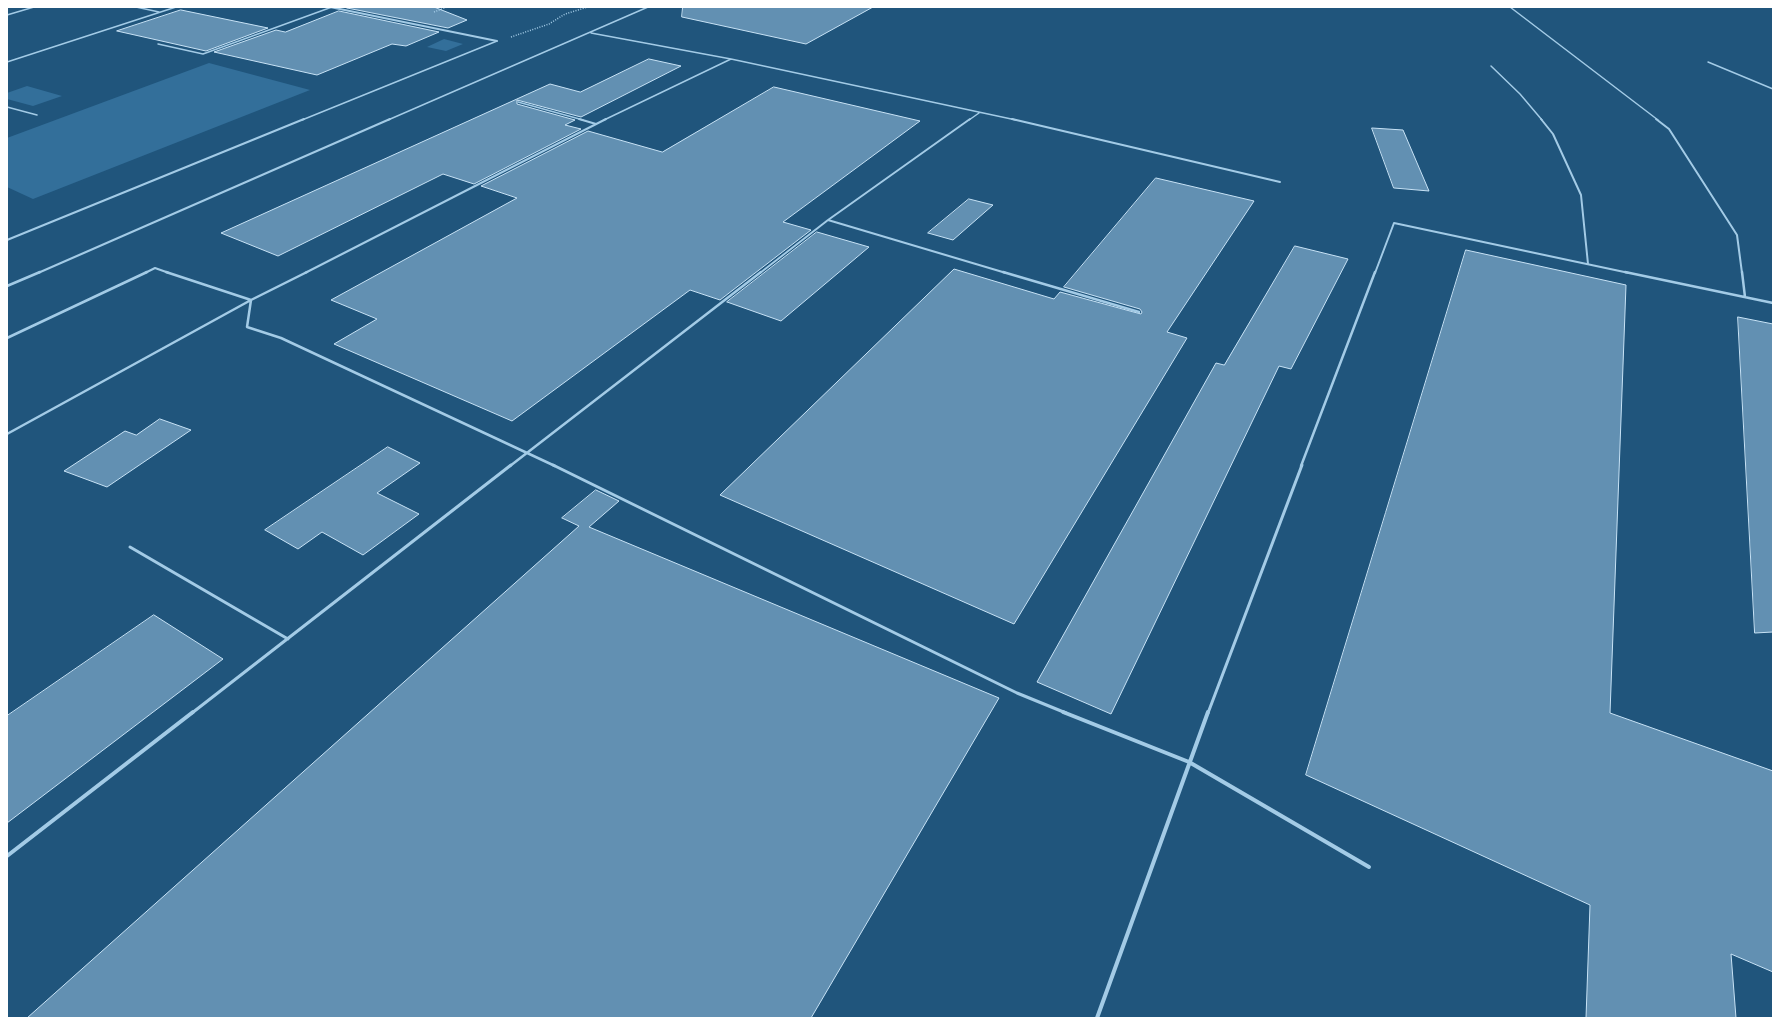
<!DOCTYPE html>
<html>
<head>
<meta charset="utf-8">
<style>
  body { margin:0 }
  #map { position:relative; width:1780px; height:1025px; overflow:hidden; background:#20557c; font-family:"Roboto Condensed",sans-serif }
  canvas { display:block }
  .frame { position:absolute; inset:0; border:8px solid #fff; pointer-events:none }
</style>
</head>
<body>
<div id="map">
<canvas width="1780" height="1025"></canvas>
<div class="frame"></div>
</div>
<script>
const g = document.querySelector('canvas').getContext('2d');
g.lineJoin = 'round';
function fillPath(path, color) { g.fillStyle = color; g.fill(path, 'evenodd'); }
function stroke(path, color, width, dash) { g.strokeStyle = color; g.lineWidth = width; g.lineCap = dash ? 'butt' : 'round'; g.setLineDash(dash || []); g.stroke(path); }
fillPath(new Path2D(`
  M444 39 463 44 446 51 427 47Z
  M209 63 310 90 33 199 7 187V138Z
  M27 86 62 96 33 106 7 99V93Z`), '#336f9a');
const building = new Path2D(`
  M350 7H434L467 20 448 28 347 8Z
  M683 7H873L806 44 682 17Z
  M181 10 268 28 206 51 117 31Z
  M339 11 439 32 406 46 392 44 317 75 214 52 276 30 285 32Z
  M649 59 681 66 581 117 517 100V104L575 120 565 125 581 129 474 184 443 174 278 256 221 233 550 84 580 92Z
  M774 87 920 121 783 222 811 230 720 300 690 290 512 421 334 344 377 319 331 300 517 198 481 186 588 131 662 152Z
  M1372 128 1403 130 1429 191 1394 188Z
  M1156 178 1254 201 1167 332 1187 338 1014 624 720 495 954 269 1054 299 1060 292 1141 314 1142 312 1140 309 1064 287Z
  M969 199 993 205 953 240 928 233Z
  M817 232 869 247 781 321 727 302Z
  M1295 246 1348 259 1291 369 1279 366 1111 714 1037 682 1216 363 1224 365Z
  M1466 250 1626 285 1610 713 1773 771V972L1731 954 1736 1018H1586L1590 905 1306 775Z
  M1738 317 1773 324V632L1755 633Z
  M160 419 191 430 107 487 64 471 125 431 136 435Z
  M388 447 420 463 377 493 419 514 363 555 322 532 298 549 265 530Z
  M596 490 619 501 589 527 999 698 811 1018H27L579 526 562 518Z
  M154 615 223 659 7 823V716Z`);
fillPath(building, '#6290b2');
stroke(building, '#c7e2f5', 1);
stroke(new Path2D(`
  M434 12 447 7
  M511 37 549 24 565 14 588 7`), '#a3cbe6', 1.5, [1, 1.5]);
stroke(new Path2D(`
  M136 7 159 12
  M1510 7 1658 120
  M7 15 34 7
  M591 33 731 59 1016 120
  M158 44 203 54 332 7
  M7 62 176 7
  M1708 62 1773 89
  M1491 66 1520 94 1542 120
  M518 102 583 120
  M7 107 37 115
  M302 120 497 41
  M388 120 648 7
  M604 120 731 59
  M969 120 979 113`), '#a3cbe6', 1.5);
stroke(new Path2D(`
  M579 119 596 124
  M1012 119 1280 182
  M1541 119 1553 134 1581 195 1588 264
  M1656 119 1669 129 1737 235 1742 273
  M828 220 1006 273
  M7 240 304 119
  M38 273 390 119
  M145 273 155 268 169 273
  M305 273 606 119
  M760 273 828 220 970 119
  M1375 273 1394 223 1629 273`), '#a3cbe6', 2);
stroke(new Path2D(`
  M166 272 251 300 247 327 281 338 555 466
  M1003 272 1139 312
  M1625 272 1773 303
  M1742 272 1745 297
  M7 286 40 272
  M7 338 147 272
  M7 434 251 300 307 272
  M510 466 761 272
  M1301 466 1375 272`), '#a3cbe6', 2.5);
stroke(new Path2D(`
  M553 465 1017 693 1066 713
  M130 547 288 639
  M192 713 511 465
  M1208 713 1302 465`), '#a3cbe6', 3);
stroke(new Path2D(`
  M1063 712 1189 762 1369 867
  M7 856 193 712
  M1097 1018 1208 712`), '#a3cbe6', 4);
stroke(new Path2D(`
  M330 7 497 41`), '#a3cbe6', 2);
</script>
</body>
</html>
